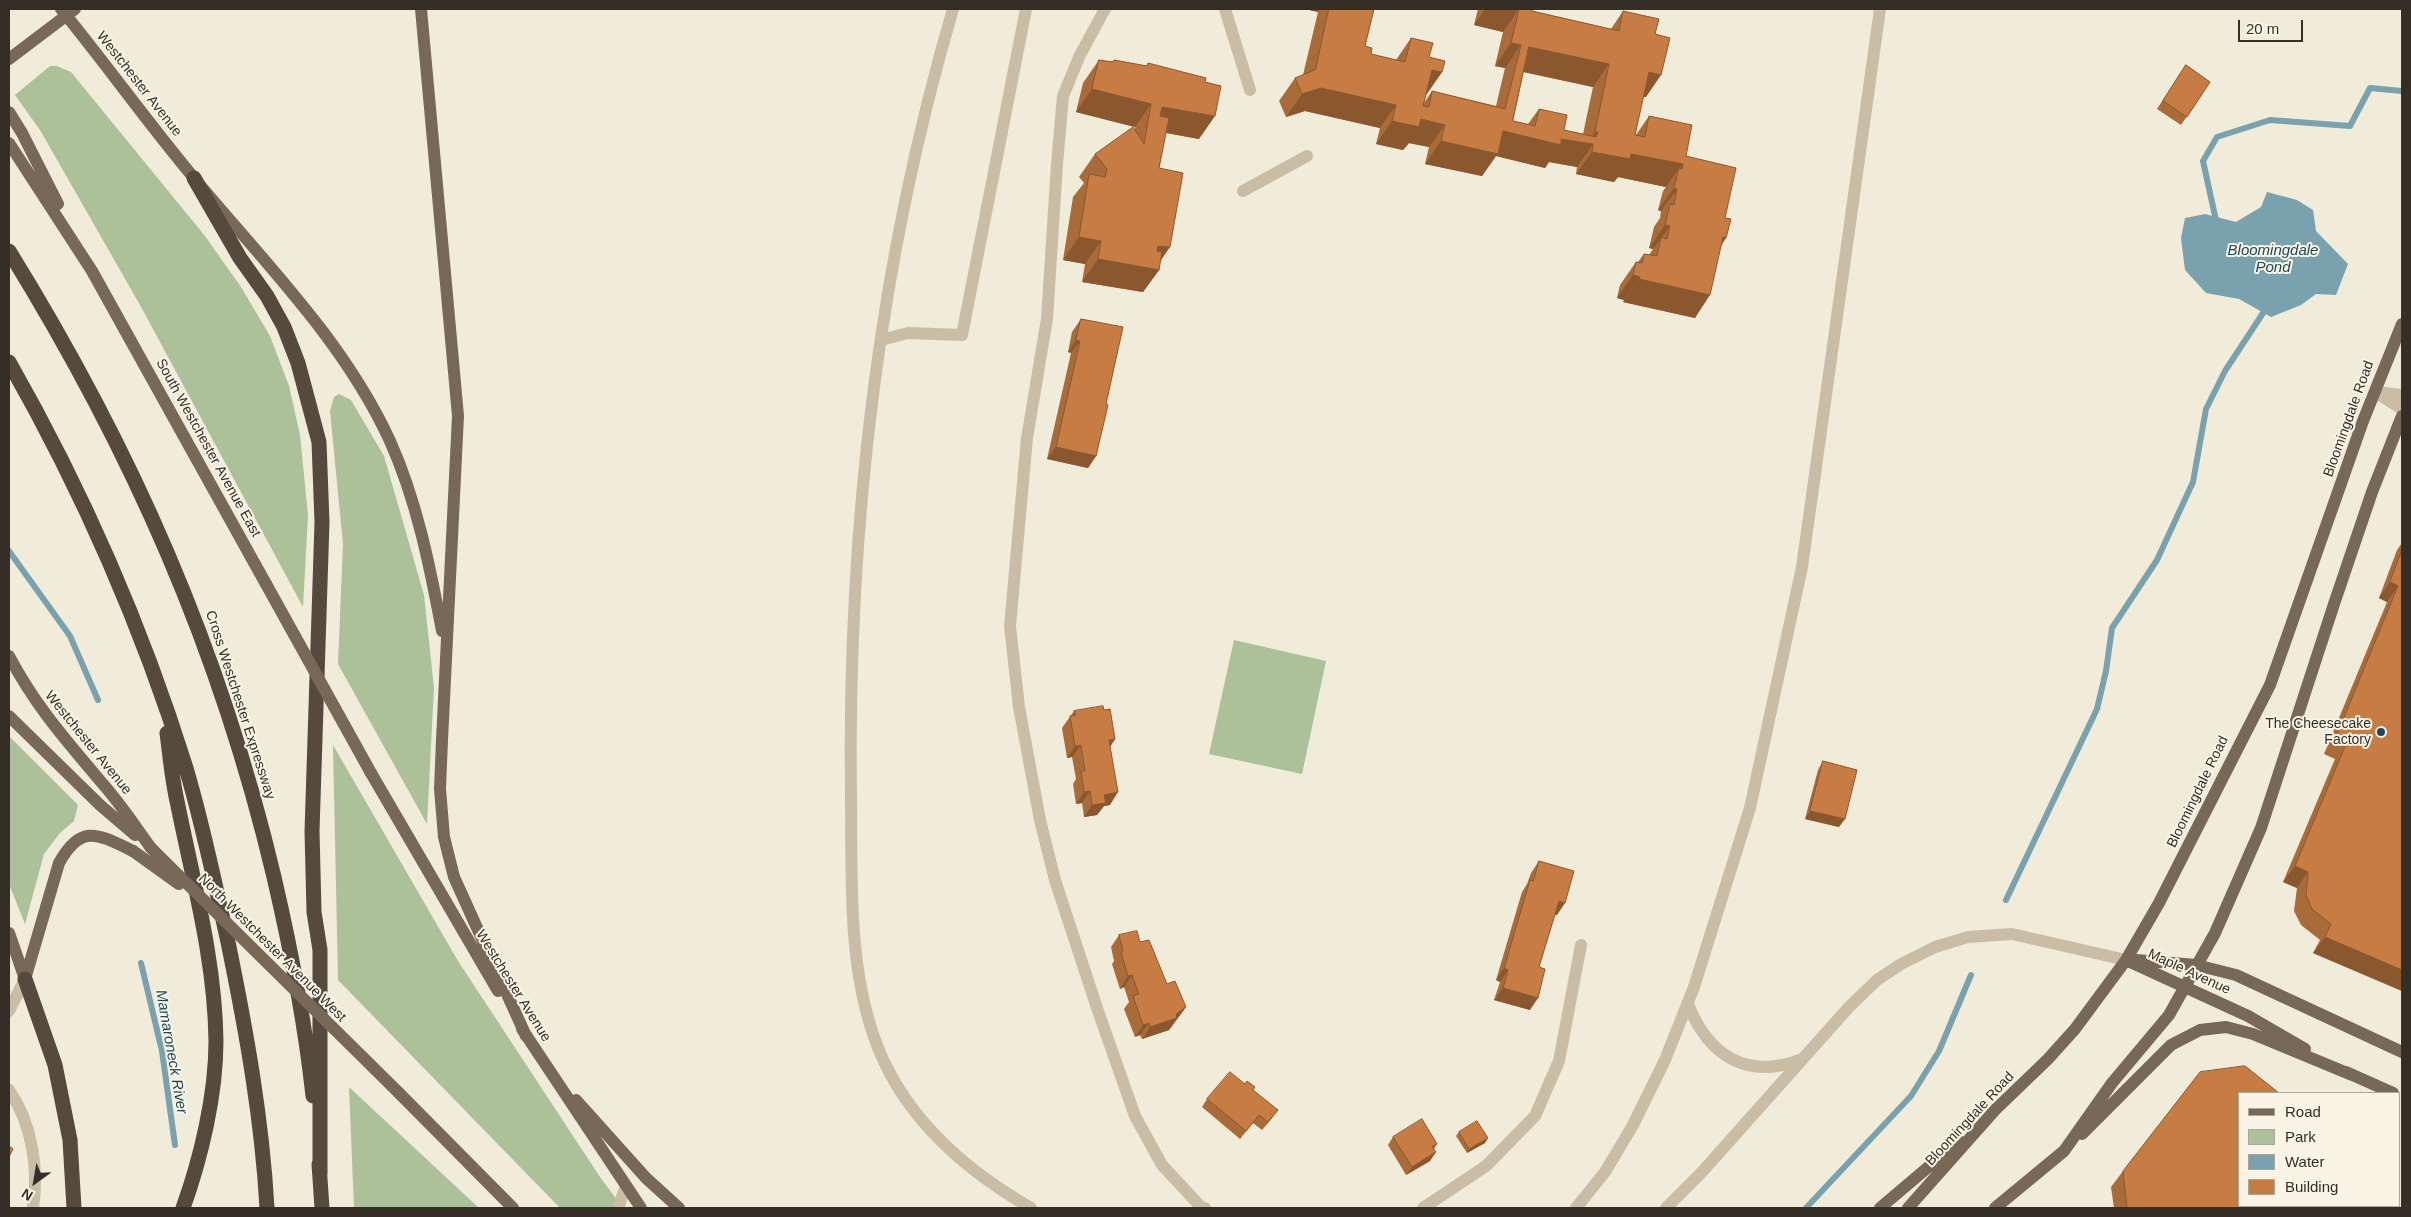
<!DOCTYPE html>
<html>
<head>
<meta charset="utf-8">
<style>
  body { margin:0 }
  #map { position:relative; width:2411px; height:1217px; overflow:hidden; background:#f1ebda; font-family:Arial,sans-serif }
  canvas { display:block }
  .frame { position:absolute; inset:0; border:10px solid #352e27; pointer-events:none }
  .legend { position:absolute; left:2238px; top:1092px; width:162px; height:115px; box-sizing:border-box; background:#f9f4e6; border:1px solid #aba59a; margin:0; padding:6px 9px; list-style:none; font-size:15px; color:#352e27 }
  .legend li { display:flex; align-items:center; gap:10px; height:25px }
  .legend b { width:25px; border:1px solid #aba59a }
  .north { position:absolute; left:10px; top:1157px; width:50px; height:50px; -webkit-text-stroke:4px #f9f4e6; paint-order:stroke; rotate:212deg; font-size:14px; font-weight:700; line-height:20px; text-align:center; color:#352e27 }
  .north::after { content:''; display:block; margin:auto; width:18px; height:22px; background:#352e27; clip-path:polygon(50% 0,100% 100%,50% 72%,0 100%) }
  .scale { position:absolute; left:2238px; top:20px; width:65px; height:22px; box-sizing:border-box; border:2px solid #352e27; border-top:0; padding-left:6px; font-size:15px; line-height:18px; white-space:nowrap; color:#352e27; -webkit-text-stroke:4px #f9f4e6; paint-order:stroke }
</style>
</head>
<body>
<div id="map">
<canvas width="2411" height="1217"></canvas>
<div class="frame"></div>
<ul class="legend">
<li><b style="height:6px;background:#776858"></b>Road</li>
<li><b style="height:14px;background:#acc09a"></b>Park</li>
<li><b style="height:14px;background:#79a2ae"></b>Water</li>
<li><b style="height:14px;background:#c67c43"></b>Building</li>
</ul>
<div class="north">N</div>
<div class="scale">20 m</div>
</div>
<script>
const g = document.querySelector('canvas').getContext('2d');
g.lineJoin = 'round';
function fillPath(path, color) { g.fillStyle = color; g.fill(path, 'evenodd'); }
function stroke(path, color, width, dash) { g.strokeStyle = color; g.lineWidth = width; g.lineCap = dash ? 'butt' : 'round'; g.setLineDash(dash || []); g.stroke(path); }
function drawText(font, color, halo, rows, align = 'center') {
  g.font = font + ' Arial,sans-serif'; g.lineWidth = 4; g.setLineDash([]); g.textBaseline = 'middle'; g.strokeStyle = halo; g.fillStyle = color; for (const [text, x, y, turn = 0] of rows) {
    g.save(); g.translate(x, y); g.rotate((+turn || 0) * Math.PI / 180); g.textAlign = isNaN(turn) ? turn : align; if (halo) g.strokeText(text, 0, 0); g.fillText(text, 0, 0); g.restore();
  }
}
fillPath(new Path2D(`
  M50 66H57L71 72 205 236 241 287 270 336 289 386 300 435 308 515 303 607 140 305 40 130 15 95Z
  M339 394 351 400 384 456 424 595 434 688 427 824 338 664 343 544 330 411 334 397Z
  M1234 640 1326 661 1302 774 1209 754Z
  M9 736 78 805 74 821 60 833 44 854 25 924 9 884Z
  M333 745 458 961 600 1177 623 1208H560L338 980Z
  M349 1087 479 1208H354Z`), '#acc09a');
fillPath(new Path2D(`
  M2267 192 2297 200 2313 210 2316 231 2348 264 2336 295 2316 294 2301 305 2271 317 2239 299 2206 293 2185 270 2181 238 2185 218 2205 214 2236 222 2261 207Z`), '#79a2ae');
stroke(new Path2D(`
  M2217 225 2203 161 2217 137 2270 120 2350 126 2370 88 2402 91
  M9 551 70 636 98 700
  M2006 900 2097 709 2106 671 2112 628 2157 560 2193 482 2206 409 2225 371 2267 307
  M141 963 162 1051 175 1145
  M1806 1208 1911 1096 1939 1051 1971 975`), '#79a2ae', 6);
stroke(new Path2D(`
  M953 9C878 265 847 535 851 802 852 881 848 962 874 1037 901 1115 963 1169 1031 1208
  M1105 9 1080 55 1063 96 1057 164 1047 319 1027 438 1010 626 1019 707 1040 820 1055 880 1097 1008 1135 1116 1162 1165 1201 1207 1205 1208
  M1225 9 1250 90
  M1243 191 1307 156
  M881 340 908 333 962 335 1026 9
  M2375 392 2402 409
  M2377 392 2402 395
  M1688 1004C1708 1055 1746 1080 1800 1060
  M9 1011 25 979
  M9 1090C32 1123 39 1169 33 1208
  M618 1208 626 1186
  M1423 1208 1486 1166 1535 1116 1559 1061 1581 945
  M1576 1208 1605 1172 1633 1125 1665 1060 1694 987 1750 808 1802 567 1880 9
  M1666 1208 1702 1172 1849 1007 1877 980 1901 964 1935 947 1968 937 2012 934 2126 960`), '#c9bda6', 12);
stroke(new Path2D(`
  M61 9C106 64 148 123 194 178 264 262 344 341 390 441 417 501 430 567 442 631
  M421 9 458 416 442 740 440 789 444 837 454 877 526 1036
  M9 59 75 9
  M9 112 22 133 58 204
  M9 143 92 271 266 584
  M9 656C36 707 66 740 102 783 120 803 135 826 151 848
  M9 716 100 805 135 835
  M371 773 498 991
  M9 933 25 979
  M2126 960 2248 1016 2305 1049
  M2136 960 2196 965 2236 975 2402 1052
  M25 979 59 863C81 823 98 834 133 851
  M522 1029 641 1208
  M2346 1072 2393 1093
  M398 1092 513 1208
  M576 1100 646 1178 679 1208
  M2082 1134 2171 1045 2200 1030 2226 1027 2253 1034 2352 1075
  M1880 1208 1959 1141
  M1908 1208 1995 1110 2048 1059 2075 1029 2126 960 2159 903 2270 685 2363 421 2402 324
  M1995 1208 2064 1151 2112 1083 2169 1015 2215 933 2261 828 2334 604 2372 492 2402 416`), '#776858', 12);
stroke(new Path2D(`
  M194 178 240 258 267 296 284 327 298 363 319 442 322 522 312 831 314 912 320 950V1174
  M9 251C132 450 220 649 274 877 291 950 305 1022 313 1096
  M9 362C82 490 142 627 186 768 203 825 215 884 228 942 246 1030 262 1118 267 1208
  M167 733C170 756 172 779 177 801 193 881 215 959 216 1041 216 1095 201 1158 183 1208
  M25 979 55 1065 70 1140 74 1208
  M319 1164 322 1208`), '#564a3e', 15);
stroke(new Path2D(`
  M266 584 371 773
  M151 848 398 1092
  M133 851 179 884`), '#776858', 12);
fillPath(new Path2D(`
  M1305 9H1374L1365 46 1371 54 1396 60 1411 38 1429 57 1442 72 1426 95 1424 103 1432 91 1496 106 1505 68 1495 66 1503 32 1474 25 1478 9H1532V11L1611 29 1623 11 1655 34 1646 97H1643L1635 135H1636L1649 116 1686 156 1725 218 1721 246 1695 318 1623 302 1624 300 1617 298 1620 285 1636 262H1638L1644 254 1649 255 1653 249 1649 248 1654 227 1660 218 1661 211 1658 210 1663 191 1666 187 1618 177 1614 182 1576 174 1577 167 1549 162 1545 168 1496 156 1482 176 1425 164 1429 147 1409 143 1403 150 1376 144 1380 128 1305 111 1286 117 1279 101 1295 78 1303 75 1318 12ZM1523 72 1593 87 1583 134 1564 130 1539 109 1528 124 1513 121Z
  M1099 60 1112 62 1114 60 1146 66 1148 63 1199 139 1166 133 1159 168 1160 262 1159 270 1143 292 1082 282 1085 264 1063 260 1073 197 1084 183 1079 177 1095 154 1135 130V127L1076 112 1083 83Z
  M2186 65 2210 82 2181 125 2157 109Z
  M1081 319 1106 404 1096 456 1088 468 1047 459 1071 353 1068 352 1072 332Z
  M2402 543V991L2313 953 2320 940 2301 925 2294 911 2297 888 2283 882 2335 759 2324 754 2387 602 2379 598 2397 550Z
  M1104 710 1115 739 1110 747V805L1104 806 1097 815 1084 817 1082 803 1076 804 1073 784 1076 779 1072 757 1067 758 1062 728 1074 711Z
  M1823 761 1839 827 1805 819 1818 770Z
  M1539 861 1557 915H1555L1539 967 1530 1010 1494 1000 1500 982 1496 980 1522 892 1527 884 1531 873Z
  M1119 935 1140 942 1167 984 1186 1007 1169 1030 1142 1039 1140 1035 1135 1037 1124 1009 1129 1002 1124 987 1120 989 1112 964 1114 961 1111 947Z
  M1245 1084 1253 1090 1272 1118 1262 1130 1253 1123 1240 1139 1202 1107 1207 1099Z
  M1459 1132 1485 1143 1467 1153 1456 1136Z
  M1393 1137 1437 1144 1434 1149 1430 1161 1406 1175 1388 1145Z
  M2123 1171 2338 1206 2336 1208H2114L2111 1187Z`), '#aa6b3a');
fillPath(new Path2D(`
  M1305 9H1320L1318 12Z
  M1485 9H1519L1503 32 1474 25Z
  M1511 43 1521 45 1505 68 1495 66Z
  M1529 47 1609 64 1593 87 1515 70Z
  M1432 70 1442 72 1426 95Z
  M1649 72 1661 75 1646 97 1633 95Z
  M1321 88 1396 105 1380 128 1305 111 1286 117 1302 94Z
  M1092 89 1151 104 1135 127 1076 112Z
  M1162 107 1215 116 1199 139 1146 129Z
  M1421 119 1445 125 1429 147 1409 143 1403 150 1376 144 1392 121Z
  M1503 131 1561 139 1587 143 1595 132H1598L1590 143 1593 144 1577 167 1549 162 1545 168 1496 156 1482 176 1425 164 1441 141Z
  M1592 152 1631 154 1683 164 1678 171 1679 168 1666 187 1618 177 1614 182 1576 174Z
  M1674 188 1677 189 1661 211 1658 210Z
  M1665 225 1670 226 1653 249 1649 248Z
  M1079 237 1101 241 1085 264 1063 260Z
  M1723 237 1726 238 1711 261Z
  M1158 246 1170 247 1155 269 1159 270 1143 292 1082 282 1098 259Z
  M1633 275 1640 277 1624 300 1617 298Z
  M1639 279 1710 295 1695 318 1623 302Z
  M1076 340 1080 341 1071 353 1068 352Z
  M1056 447 1096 456 1088 468 1047 459Z
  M2390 582 2398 586 2387 602 2379 598Z
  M1115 739 1107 751 1109 740Z
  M1081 745 1072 757 1067 758 1075 746Z
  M1090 791 1082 803 1076 804 1084 792Z
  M1118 792 1110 805 1104 806 1097 815 1084 817 1092 805 1104 795Z
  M1810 811 1845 819 1839 827 1805 819Z
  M2295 866 2308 872 2297 888 2283 882Z
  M1559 901 1565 903 1557 915 1550 913Z
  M2325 937 2402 970V991L2313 953Z
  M1504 968 1508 970 1500 982 1496 980Z
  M1132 975 1124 987 1120 989 1128 976Z
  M1503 988 1538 998 1530 1010 1494 1000Z
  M1186 1007 1169 1030 1142 1039 1150 1027 1176 1014Z
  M1149 1023 1140 1035 1135 1037 1143 1025Z
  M1278 1110 1272 1118 1262 1130 1268 1122Z
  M1488 1138 1485 1143 1467 1153 1469 1149Z
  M1436 1152 1430 1161 1406 1175 1412 1167Z`), '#8b572f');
const building = new Path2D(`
  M1329 9H1374L1365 46 1372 48 1371 54 1405 62 1411 38 1433 43 1429 57 1445 61 1442 72 1432 70 1423 106 1429 107 1432 91 1505 109 1521 45 1511 43 1519 9H1516H1532V11L1619 31 1623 11 1659 19 1655 34 1670 38 1661 75 1649 72 1635 135 1645 137 1649 116 1692 125 1686 156 1736 168 1725 218 1731 219 1726 238 1723 237 1710 295 1639 279 1640 277 1633 275 1636 262 1642 263 1644 254 1657 256 1661 237 1667 239 1670 226 1665 225 1670 204 1674 205 1677 189 1674 188 1679 168 1682 169 1683 164 1631 154 1630 159 1592 152 1593 144 1561 139V145L1503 131 1498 154 1441 141 1445 125 1421 119 1419 127 1392 121 1396 105 1321 88 1302 94 1295 78 1315 70ZM1529 47 1609 64 1595 132H1598L1596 137 1564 130 1567 115 1539 109 1535 126 1513 121Z
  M1099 60 1113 62 1114 60 1147 66 1148 63 1206 78 1205 82 1221 86 1215 116 1162 107 1160 116 1169 118 1159 168 1183 173 1170 247 1158 246 1157 251 1162 252 1159 270 1098 259 1101 241 1079 237 1089 174 1105 177 1107 169 1095 154 1133 127 1144 144 1151 104 1092 89Z
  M2186 65 2210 82 2187 117 2163 101Z
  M1081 319 1123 327 1106 404 1108 405 1096 456 1056 447 1080 341 1076 340Z
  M2402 550V970L2325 937 2331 924 2312 909 2306 895 2308 872 2295 866 2346 744 2335 739 2398 586 2390 582Z
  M1103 706 1104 710 1110 709 1115 739 1109 740 1118 792 1104 795 1106 803 1092 805 1090 791 1084 792 1081 771H1085L1081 745 1075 746 1070 716 1076 715 1074 711Z
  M1823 761 1857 770 1845 819 1810 811Z
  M1539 861 1574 871 1565 903 1559 901 1539 967 1545 969 1538 998 1503 988 1508 970 1504 968 1530 880 1533 881Z
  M1137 931 1140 942 1149 940 1167 984 1175 981 1186 1007 1176 1014 1177 1018 1150 1027 1149 1023 1143 1025 1133 996 1139 994 1132 975 1128 976 1121 952 1123 951 1119 935Z
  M2245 1066 2279 1093H2240V1206H2337L2335 1208H2127L2123 1171 2200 1072Z
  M1230 1072 1245 1084 1247 1081 1255 1087 1253 1090 1278 1110 1268 1122 1259 1115 1246 1131 1207 1099Z
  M1422 1119 1437 1144 1432 1147 1436 1152 1412 1167 1393 1137Z
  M1477 1121 1488 1138 1469 1149 1459 1132Z
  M9 1146 13 1149 9 1157Z`);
fillPath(building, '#c67c43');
stroke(building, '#8b572f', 1);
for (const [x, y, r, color] of [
  [2381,732,5,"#1c4857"]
]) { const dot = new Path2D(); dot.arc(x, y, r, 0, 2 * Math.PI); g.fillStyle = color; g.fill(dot); stroke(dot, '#f9f4e6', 2); }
drawText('14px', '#352e27', '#f9f4e6', [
  ["Westchester Avenue",139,84,52],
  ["Bloomingdale Road",2349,419,-70],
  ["South Westchester Avenue East",208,448,61],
  ["Cross Westchester Expressway",240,705,72],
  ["Westchester Avenue",88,743,51],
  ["Bloomingdale Road",2198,792,-64],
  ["North Westchester Avenue West",272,948,45],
  ["Maple Avenue",2189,972,25],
  ["Westchester Avenue",513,986,58],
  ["Bloomingdale Road",1970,1119,-47]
]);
drawText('14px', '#352e27', '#f9f4e6', [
  ["The Cheesecake",2371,724],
  ["Factory",2371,740]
], 'right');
drawText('italic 15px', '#1c4857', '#f9f4e6', [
  ["Bloomingdale",2273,251],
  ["Pond",2273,268],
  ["Mamaroneck River",171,1052,80]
]);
</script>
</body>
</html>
